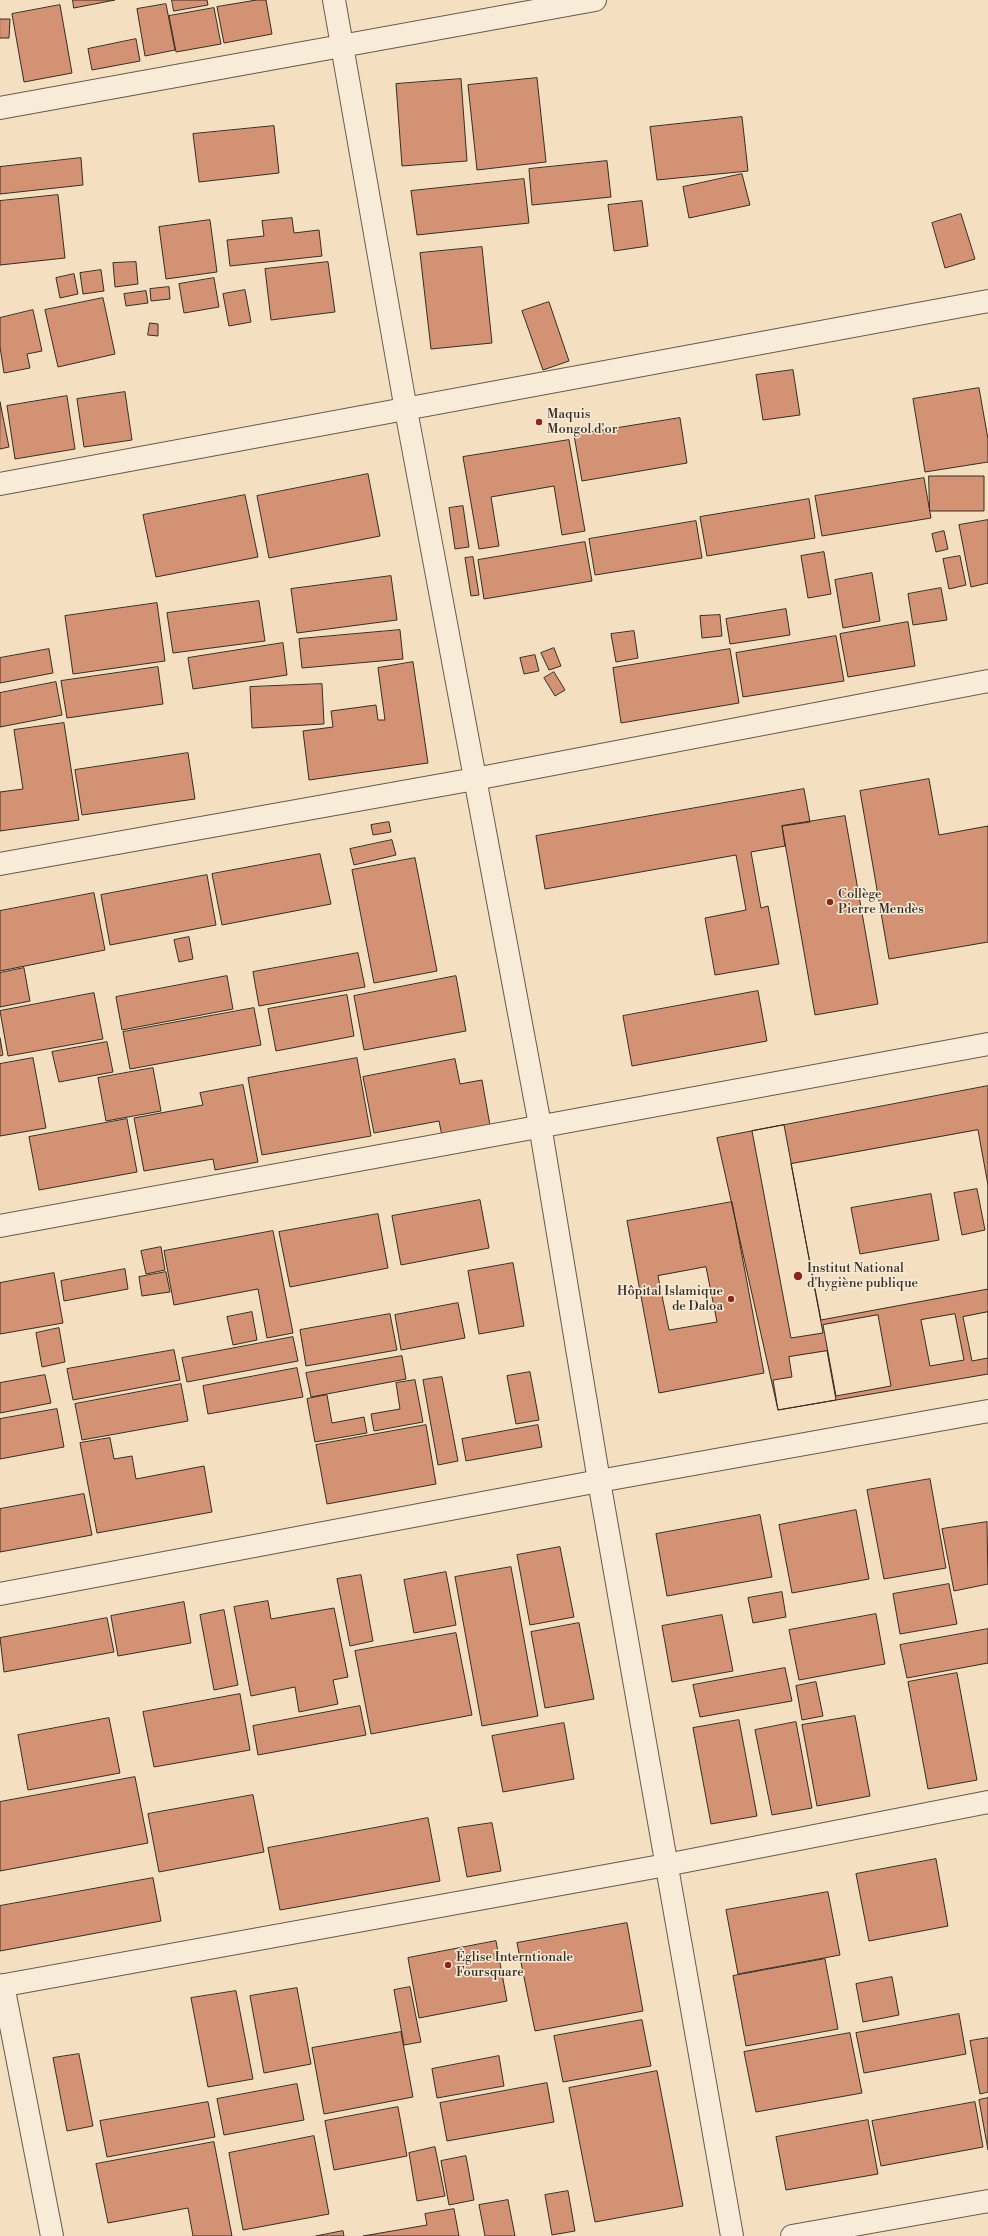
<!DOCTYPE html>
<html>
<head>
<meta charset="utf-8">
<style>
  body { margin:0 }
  canvas { display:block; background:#f4e0c1 }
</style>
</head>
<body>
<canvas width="988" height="2236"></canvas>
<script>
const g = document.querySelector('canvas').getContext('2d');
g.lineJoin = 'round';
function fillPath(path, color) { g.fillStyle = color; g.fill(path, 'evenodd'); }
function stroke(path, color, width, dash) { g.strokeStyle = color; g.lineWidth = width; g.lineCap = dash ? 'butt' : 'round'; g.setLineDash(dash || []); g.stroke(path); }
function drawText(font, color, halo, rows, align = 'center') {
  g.font = font + ' "Libre Bodoni",serif'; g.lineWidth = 3; g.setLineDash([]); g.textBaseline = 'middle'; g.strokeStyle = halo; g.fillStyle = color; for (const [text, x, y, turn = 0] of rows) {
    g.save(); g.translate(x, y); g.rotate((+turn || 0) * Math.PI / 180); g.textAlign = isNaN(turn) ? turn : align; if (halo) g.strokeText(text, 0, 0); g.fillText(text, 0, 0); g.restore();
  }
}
const building = new Path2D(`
  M73 0H115L74 8Z
  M172 0H207L208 5 174 11Z
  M257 0H266L272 34 224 43 217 7Z
  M166 4 175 50 145 56 137 9Z
  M60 5 72 73 24 82 12 14Z
  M214 8 221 44 176 52 169 16Z
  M0 19H10L9 38H0Z
  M136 39 140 61 92 70 88 49Z
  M537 78 546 162 477 170 468 85Z
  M461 79 467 161 402 166 396 84Z
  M742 117 748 171 657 180 650 127Z
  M274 126 279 173 199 182 193 134Z
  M81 158 83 185 0 194V167Z
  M607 161 611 197 532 205 529 169Z
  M742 174 750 205 689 218 683 187Z
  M524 179 529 223 417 235 411 191Z
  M58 195 65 258 0 265V201Z
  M642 201 648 246 614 251 608 205Z
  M961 214 975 259 945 268 932 223Z
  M292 218 294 233 319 230 322 256 230 266 227 240 264 236 262 221Z
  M210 220 217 272 166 279 159 227Z
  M482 247 492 343 431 349 420 253Z
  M136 262 138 284 115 287 113 263Z
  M328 262 335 312 271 320 265 269Z
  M101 270 104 291 83 294 80 273Z
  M74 274 78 294 60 298 56 278Z
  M214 278 219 307 184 313 179 284Z
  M169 287 170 299 151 301 150 289Z
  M245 290 251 322 229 326 223 294Z
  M146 291 148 303 126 306 124 294Z
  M103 298 115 354 58 367 45 310Z
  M549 302 569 361 543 370 522 311Z
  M33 310 42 351 27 354 30 368 4 373 0 347V318Z
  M150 323 158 324V336L148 335Z
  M793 370 800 415 763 420 756 375Z
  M979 388 988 439V462L925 472 913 399Z
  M125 392 132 440 84 447 77 399Z
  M67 396 75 449 15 459 7 406Z
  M0 402 9 447 0 449Z
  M680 418 687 463 582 481 574 435Z
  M569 440 585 531 562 535 554 486 491 497 499 546 479 549 463 457Z
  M368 474 380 536 269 558 257 496Z
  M929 476H984V511H930Z
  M924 478 931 518 822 536 815 496Z
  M245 495 258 557 156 577 143 515Z
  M809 499 815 538 707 556 700 517Z
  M463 506 469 547 455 549 449 508Z
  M988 520V583L971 587 959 525Z
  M696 521 702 558 595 575 589 539Z
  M944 531 948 549 936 552 932 534Z
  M585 542 592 581 484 599 478 560Z
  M824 552 831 594 808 598 801 556Z
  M960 556 966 585 949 589 943 559Z
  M473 557 479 595 471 596 465 558Z
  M872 573 880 621 843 628 835 580Z
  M391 576 397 620 297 633 291 589Z
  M941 588 947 620 913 625 908 594Z
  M259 601 265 641 173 653 167 613Z
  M157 603 165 661 73 674 65 616Z
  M786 609 790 635 730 644 726 619Z
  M720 615 722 636 702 638 700 616Z
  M908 622 915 666 848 677 840 634Z
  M400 630 403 659 302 668 299 639Z
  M634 631 638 658 616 662 611 634Z
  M836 636 844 681 743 697 736 653Z
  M283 643 287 675 193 689 188 658Z
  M554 648 561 666 549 670 541 653Z
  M49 649 53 673 0 683V658Z
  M730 649 739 703 621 723 613 668Z
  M535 655 539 671 524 674 520 658Z
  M413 662 428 763 309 780 303 731 333 727 331 711 376 705 378 720H385L378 668Z
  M158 667 163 704 67 718 61 681Z
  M554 672 565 690 555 696 544 678Z
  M56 682 62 715 0 727V693Z
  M322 684 324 724 252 728 250 687Z
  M64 723 79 820 0 831V792L23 789 14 730Z
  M188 753 195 799 82 815 75 770Z
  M929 779 939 835 988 826V942L889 959 860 791Z
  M804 789 810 822 782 826 785 846 751 852 761 908 768 906 779 964 715 975 705 918 746 910 736 855 545 889 536 836Z
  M845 816 878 1004 815 1015 782 826Z
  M389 822 391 832 373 835 371 825Z
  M392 840 396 855 354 865 350 849Z
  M320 854 331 904 222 925 212 874Z
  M415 858 437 971 374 983 352 870Z
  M207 875 216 925 110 945 101 895Z
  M94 893 105 950 0 971V911Z
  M189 937 193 959 179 962 174 940Z
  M358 953 365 987 259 1006 253 972Z
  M24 968 30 1001 0 1007V973Z
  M227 976 233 1009 122 1030 116 997Z
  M456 976 466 1031 364 1050 354 996Z
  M758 991 767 1041 632 1066 623 1016Z
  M94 993 103 1039 8 1056 0 1011Z
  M347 995 354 1036 276 1051 268 1009Z
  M254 1008 261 1045 130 1069 123 1032Z
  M0 1038 3 1055 0 1056Z
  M107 1042 113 1072 59 1082 52 1052Z
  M33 1058 46 1128 0 1136V1064Z
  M357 1058 371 1136 262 1155 248 1078Z
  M455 1059 460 1084 482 1080 491 1131 443 1141 439 1121 374 1133 363 1077Z
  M153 1068 161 1111 106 1121 98 1078Z
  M243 1085 258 1162 215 1170 213 1159 144 1171 134 1118 203 1105 200 1093Z
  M988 1086V1374L778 1410 717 1138Z
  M127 1119 137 1172 39 1190 29 1137Z
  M784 1125 823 1333 791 1338 752 1131Z
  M978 1130 988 1185V1289L821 1320 791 1164ZM977 1189 985 1230 962 1235 954 1193ZM931 1194 939 1240 860 1254 851 1208Z
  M480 1200 489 1248 401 1265 392 1216Z
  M732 1202 764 1373 659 1393 627 1221ZM706 1267 717 1322 669 1330 658 1276Z
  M378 1214 388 1268 290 1287 279 1232Z
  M273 1231 293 1333 267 1338 258 1289 174 1305 164 1251Z
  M161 1247 165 1270 146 1274 141 1251Z
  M513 1263 524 1326 479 1334 468 1271Z
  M125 1269 128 1289 64 1301 61 1281Z
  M166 1272 170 1292 142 1296 139 1277Z
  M54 1273 63 1323 0 1334V1283Z
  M458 1303 465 1338 401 1350 395 1315Z
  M252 1312 257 1340 233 1345 227 1317Z
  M988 1312V1358L972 1361 963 1317Z
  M390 1314 397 1350 306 1366 300 1330Z
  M955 1314 964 1360 930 1366 921 1320Z
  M878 1315 891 1386 836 1396 823 1325Z
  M59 1328 65 1362 42 1367 36 1333Z
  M293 1337 298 1361 187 1382 182 1358Z
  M174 1350 180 1380 73 1400 67 1369Z
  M827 1351 836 1400 778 1410 773 1380 792 1377 789 1357Z
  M402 1356 406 1379 311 1397 306 1373Z
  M297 1368 303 1397 208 1414 203 1386Z
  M530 1372 539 1420 516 1424 507 1376Z
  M45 1375 51 1403 0 1413V1383Z
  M442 1377 458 1461 438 1465 423 1380Z
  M415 1380 423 1422 374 1431 371 1414 400 1409 396 1383Z
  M181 1384 188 1421 82 1440 75 1404Z
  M327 1395 332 1423 364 1417 367 1433 315 1442 307 1399Z
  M57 1409 64 1447 0 1459V1419Z
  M426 1425 436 1484 327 1504 316 1445Z
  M538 1425 542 1447 466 1461 462 1439Z
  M110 1438 114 1459 132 1456 136 1479 204 1466 212 1512 97 1533 80 1443Z
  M930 1479 946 1568 884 1579 867 1490Z
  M84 1494 92 1535 0 1552V1509Z
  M856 1510 869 1579 792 1593 779 1525Z
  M760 1515 772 1577 667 1596 656 1534Z
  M987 1522 988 1584 954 1591 942 1529Z
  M560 1547 574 1617 530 1625 517 1555Z
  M511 1567 538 1716 482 1726 455 1577Z
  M446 1572 456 1625 414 1633 404 1580Z
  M361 1575 373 1641 350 1646 337 1579Z
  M949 1584 957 1624 900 1634 893 1594Z
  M782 1592 786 1617 753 1623 748 1598Z
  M268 1601 271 1619 334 1608 348 1677 333 1680 338 1704 299 1712 295 1687 251 1696 234 1607Z
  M184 1602 191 1643 118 1656 111 1616Z
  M224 1610 238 1685 214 1690 200 1615Z
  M876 1614 885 1664 799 1680 789 1630Z
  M722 1615 733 1671 672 1682 662 1626Z
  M107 1618 114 1652 4 1672 0 1638Z
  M579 1623 594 1699 545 1708 531 1632Z
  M988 1629V1663L907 1678 900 1645Z
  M456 1633 472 1715 371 1734 355 1651Z
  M785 1668 792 1701 700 1717 693 1685Z
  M957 1673 977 1780 928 1789 908 1682Z
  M816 1682 823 1716 802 1720 796 1686Z
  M240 1694 250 1750 154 1767 143 1712Z
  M360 1706 366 1735 258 1755 253 1726Z
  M855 1716 870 1796 817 1806 802 1725Z
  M109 1718 120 1773 28 1790 18 1735Z
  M739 1720 757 1816 711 1824 693 1728Z
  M796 1722 812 1808 772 1815 755 1730Z
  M564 1723 574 1779 503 1792 492 1736Z
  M135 1777 148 1843 0 1871V1802Z
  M253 1795 264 1852 159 1872 148 1814Z
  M428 1818 440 1881 280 1910 268 1848Z
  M492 1823 501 1871 467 1877 458 1828Z
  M936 1859 948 1926 869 1941 856 1874Z
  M153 1878 161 1921 0 1951V1906Z
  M828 1892 840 1955 738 1974 726 1910Z
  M627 1923 643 2011 535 2031 517 1943Z
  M496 1941 507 2001 419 2018 408 1958Z
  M825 1959 838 2029 746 2046 733 1976Z
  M892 1977 899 2015 863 2022 856 1984Z
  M410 1987 421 2042 404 2045 394 1990Z
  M297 1988 311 2064 264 2073 250 1996Z
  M236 1991 253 2079 208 2087 191 1998Z
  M959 2014 966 2054 864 2073 856 2033Z
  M642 2020 651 2066 563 2082 554 2036Z
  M401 2032 413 2097 324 2114 312 2048Z
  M850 2033 862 2093 756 2112 744 2052Z
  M988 2038V2092L980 2094 970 2041Z
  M79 2054 93 2126 67 2131 53 2058Z
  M499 2056 504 2086 437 2098 432 2069Z
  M657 2071 683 2206 595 2222 569 2088Z
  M547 2083 554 2122 447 2141 440 2103Z
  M297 2084 304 2120 224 2135 217 2099Z
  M988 2098V2150L979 2100Z
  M208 2102 215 2137 107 2157 100 2121Z
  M975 2102 983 2147 881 2166 872 2121Z
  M398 2107 407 2156 334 2170 325 2121Z
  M868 2120 878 2174 786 2190 776 2137Z
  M314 2136 329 2214 243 2230 229 2153Z
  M214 2142 232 2236H193L188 2208 108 2223 96 2164Z
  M435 2147 445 2196 417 2201 409 2153Z
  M466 2156 474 2200 449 2205 441 2161Z
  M568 2191 575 2231 552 2235 545 2195Z
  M508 2200 515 2236H485L479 2205Z
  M454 2209 459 2236H363L427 2225 425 2214Z
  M343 2231 344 2236H316Z`);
fillPath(building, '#d39274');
stroke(building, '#382d22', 1);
const minor = new Path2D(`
  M334 0 406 410 540 1125 599 1481 732 2236
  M0 108 595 0
  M0 484 988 301
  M0 864 475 779 988 681
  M0 1226 988 1044
  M0 1594 599 1481 988 1411
  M3 1985 52 2236
  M0 1986 666 1865 988 1802`);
const tertiary = new Path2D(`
  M792 2236 988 2201`);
stroke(minor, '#675a4a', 24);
stroke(tertiary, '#675a4a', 24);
stroke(minor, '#f8ebd7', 22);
stroke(tertiary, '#f8ebd7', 22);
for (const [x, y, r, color] of [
  [539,422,4,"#8f2418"],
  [830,902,4,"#8f2418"],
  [798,1276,5,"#8f2418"],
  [731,1299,4,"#8f2418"],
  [448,1965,4,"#8f2418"]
]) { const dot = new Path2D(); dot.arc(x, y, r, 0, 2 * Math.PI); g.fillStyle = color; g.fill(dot); stroke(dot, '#f8ebd7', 1.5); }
drawText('13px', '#382d22', '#f8ebd7', [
  ["Maquis",547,415],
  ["Mongol d'or",547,430],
  ["Collège",838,895],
  ["Pierre Mendès",838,910],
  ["Institut National",807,1269],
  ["d'hygiène publique",807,1284],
  ["Hôpital Islamique",723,1292,"right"],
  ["de Daloa",723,1307,"right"],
  ["Église Interntionale",456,1958],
  ["Foursquare",456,1973]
], 'left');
</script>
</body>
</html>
